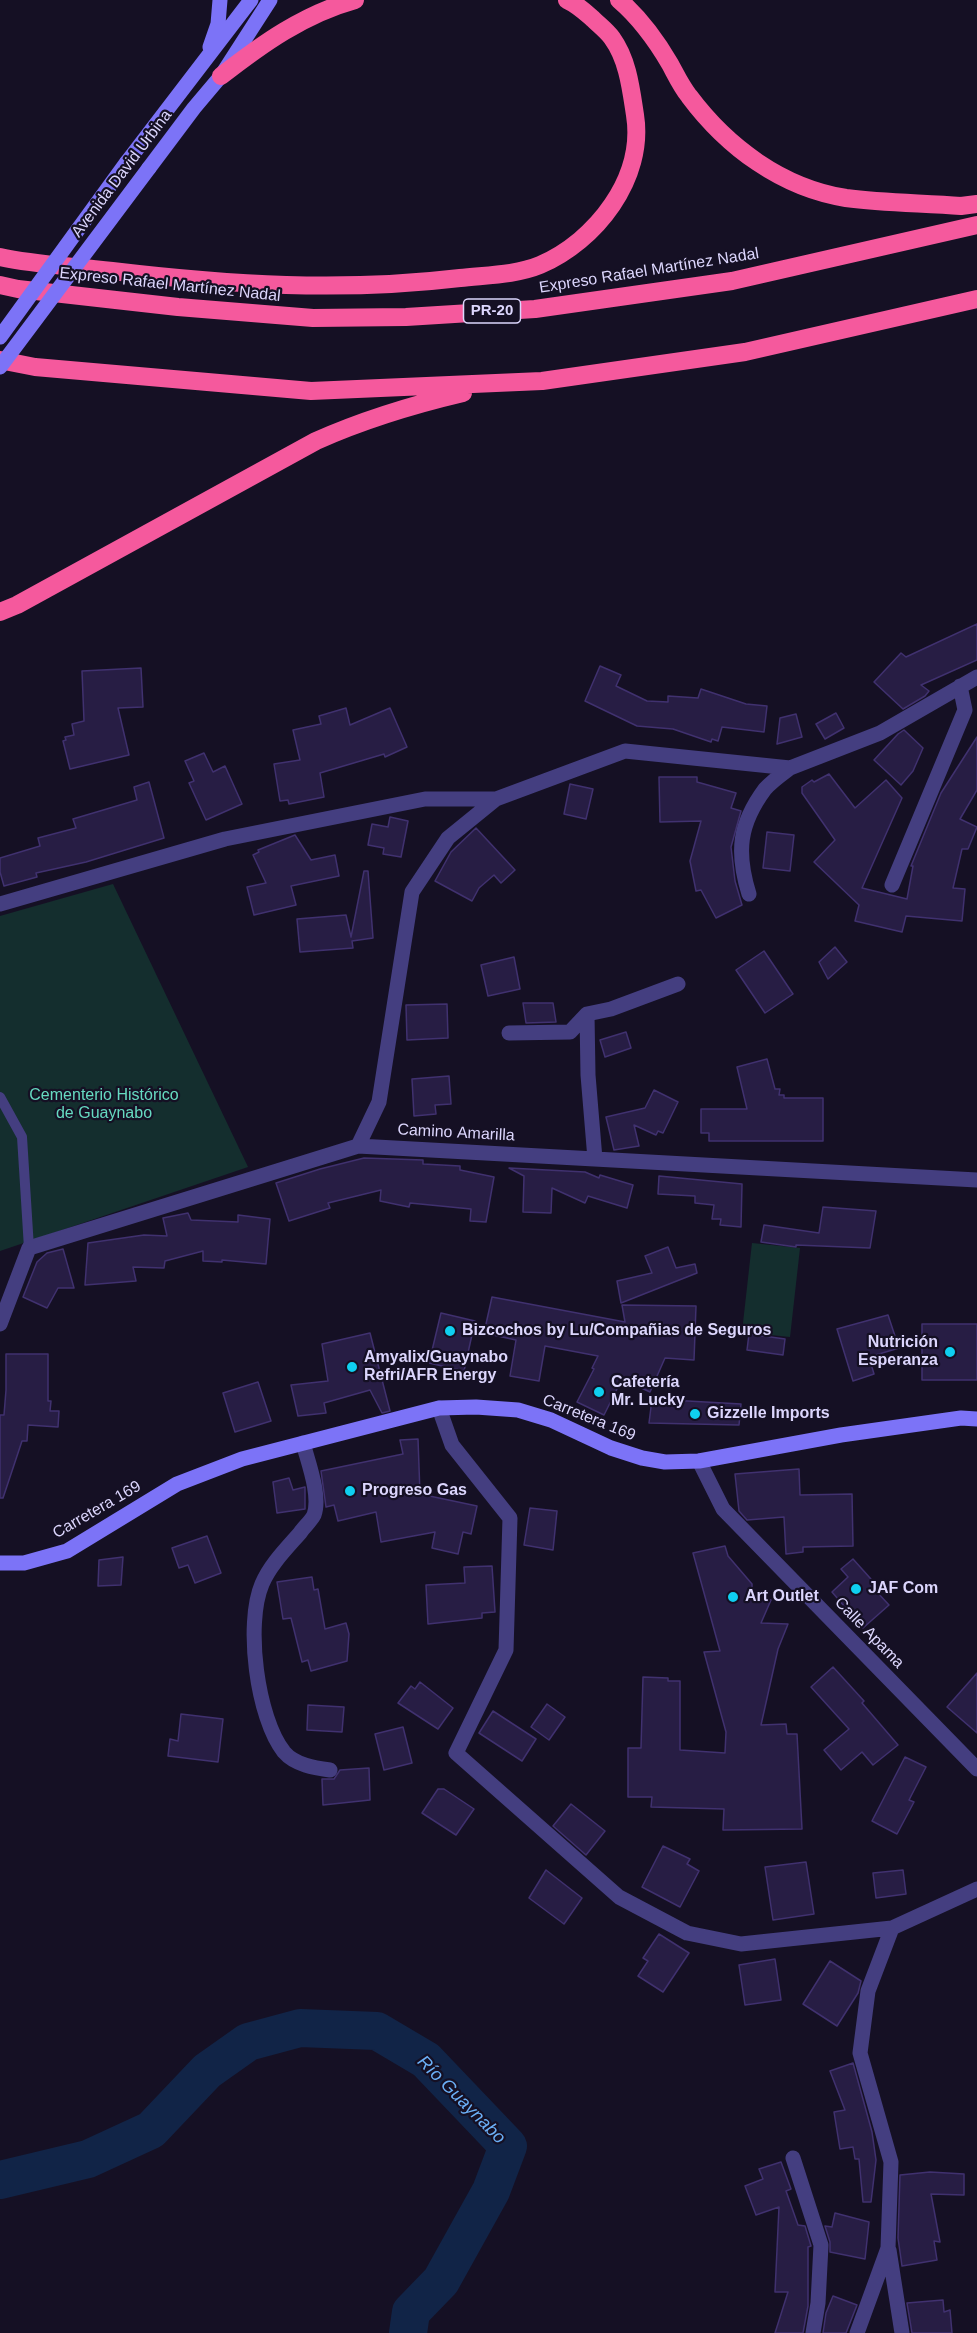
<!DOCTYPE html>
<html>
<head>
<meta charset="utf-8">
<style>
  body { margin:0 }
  canvas { display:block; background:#151024 }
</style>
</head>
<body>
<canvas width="977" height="2333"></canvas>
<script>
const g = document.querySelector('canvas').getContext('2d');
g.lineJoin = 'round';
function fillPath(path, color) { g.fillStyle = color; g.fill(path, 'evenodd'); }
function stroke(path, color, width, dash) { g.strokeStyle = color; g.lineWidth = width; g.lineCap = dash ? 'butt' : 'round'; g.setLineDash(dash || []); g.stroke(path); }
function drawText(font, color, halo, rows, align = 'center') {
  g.font = font + ' Helvetica,sans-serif'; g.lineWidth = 4.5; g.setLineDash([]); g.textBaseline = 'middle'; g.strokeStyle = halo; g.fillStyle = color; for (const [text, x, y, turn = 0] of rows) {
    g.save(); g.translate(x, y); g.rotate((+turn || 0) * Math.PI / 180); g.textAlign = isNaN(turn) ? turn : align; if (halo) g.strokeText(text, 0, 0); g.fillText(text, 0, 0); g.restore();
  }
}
fillPath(new Path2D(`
  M113 884 248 1167 0 1251V916Z
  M752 1243 800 1248 790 1337 742 1332Z`), '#142e2e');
stroke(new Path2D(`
  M0 2180 88 2159 151 2130 207 2071 248 2042 300 2028 377 2031 426 2060 508 2146 491 2191 441 2281 411 2312 408 2333`), '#112447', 38);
const building = new Path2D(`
  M977 624V660L921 685 929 691 925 696 903 709 874 682 901 653 906 657Z
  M600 666 621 675 616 686 647 701 668 702V696L698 698 701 689 746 704 767 706 764 732 722 727 718 741 712 739 711 742 673 729 637 726 585 701Z
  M141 668 143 707 118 708 129 755 70 769 63 741 66 740 65 737 74 735 72 724 84 721 82 671Z
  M346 708 350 725 390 708 407 747 385 757 384 754 320 773 324 797 289 804 288 800 280 801 274 764 300 760 293 730 321 724 319 716Z
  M836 713 844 728 825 739 816 724Z
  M796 714 802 737 777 744 780 718Z
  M904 730 923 748 913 771 901 785 874 760 898 734Z
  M977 737V790L960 819 977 827 968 849H962L953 888 965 889 962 921 906 916 902 932 855 921 859 905 814 862 835 840 802 793V787L812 780 814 782 829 774 855 808 886 780 902 798 862 888 907 899 913 866H911L941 793Z
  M204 753 213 772 225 766 242 804 206 820 189 783 194 781 185 761Z
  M659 777H697V782L736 793 731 808 741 811 731 847 735 881 742 905 716 918 701 890 696 891 690 861 701 821 660 822Z
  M149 782 164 838 86 862 36 873 37 877 4 886 0 872V858L40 846 38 838 76 828 73 819 137 800 134 787Z
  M570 784 593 789 586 819 564 814Z
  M390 817 408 821 401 857 383 854 384 848 368 845 372 824 388 827Z
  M476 828 515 870 501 883 494 875 479 888 472 901 435 881 451 852Z
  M767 832 794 835 790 871 763 868Z
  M295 835 311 860 335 855 339 876 291 886 296 905 254 915 247 887 266 883 253 855 259 852 258 850Z
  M364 871H368L373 938 352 941 353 948 300 952 297 919 346 915 351 937Z
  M835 947 847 962 828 979 819 962Z
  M764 951 793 994 765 1013 736 970Z
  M514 957 520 989 488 996 481 965Z
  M523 1003H553L556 1022 526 1023Z
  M447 1004 448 1038 407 1040 406 1005Z
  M626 1032 631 1048 605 1057 600 1040Z
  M767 1059 775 1089H780L779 1095H784V1098H823V1141H709V1133H701V1109H747L737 1067Z
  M449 1076 451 1104 435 1105 436 1114 414 1116 412 1079Z
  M654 1090 678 1102 663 1133 658 1131 656 1135 634 1125 639 1146 614 1150 606 1117 645 1108Z
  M364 1158 423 1160V1164L460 1166V1170L494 1177 486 1222 470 1221 471 1209 410 1203 409 1207 380 1201 381 1190 328 1203 330 1208 289 1221 276 1183 320 1169Z
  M509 1168 585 1172 599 1178 600 1175 633 1185 627 1208 588 1196 585 1203 552 1188 551 1213 523 1212 524 1176Z
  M659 1176 742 1184 741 1227 720 1225 721 1219H712L714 1205 695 1203V1196L658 1194Z
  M823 1207 876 1211 870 1248 796 1245V1247L761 1242 764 1225 819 1233Z
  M188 1213 191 1220 238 1222V1215L270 1219 266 1264 222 1260V1262L203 1261V1251L165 1261 164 1268 133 1267 136 1281 85 1285 88 1243 144 1235 167 1236 163 1218Z
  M668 1247 676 1268 695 1264 697 1273 621 1303 617 1281 652 1273 645 1256Z
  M63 1249 74 1288H58L47 1308 23 1297 37 1262 47 1253Z
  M492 1297 625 1322 622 1305 696 1306 694 1360 665 1358 650 1392 622 1379 604 1415 577 1402 594 1369 592 1368 598 1356 545 1346 539 1381 510 1376 516 1340 484 1333Z
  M441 1313 475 1321 464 1371 429 1363Z
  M888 1315 899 1348 869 1357 874 1374 853 1381 837 1329Z
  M922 1324H977V1380H922Z
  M370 1333 390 1411 382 1413 370 1390 324 1403 326 1413 298 1416 291 1385 328 1381 322 1344Z
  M749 1334 785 1339 783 1355 747 1350Z
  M6 1354H48V1401H51L50 1411H59L58 1427 28 1425 27 1441H22L3 1498H0V1415H4L6 1390Z
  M258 1382 271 1421 235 1432 223 1393Z
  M652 1399 741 1404 739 1425 649 1423Z
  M418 1439 420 1494 477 1506 471 1534 463 1532 458 1554 432 1548 435 1532 381 1542 376 1512 338 1521 334 1505 326 1507 321 1471 403 1454 400 1440Z
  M799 1469 800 1495 852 1494 853 1546 803 1547V1552L786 1554 784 1517 747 1520 739 1511 735 1474Z
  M289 1478 293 1490 305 1487V1509L277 1513 273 1482Z
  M530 1508 557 1511 553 1550 524 1545Z
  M207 1536 221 1573 195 1583 188 1565 179 1568 172 1548Z
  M725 1546 728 1556 752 1584V1594L771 1600 761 1623 788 1624 778 1649 761 1725 786 1724 787 1734H797L802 1829 723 1830 724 1809 651 1807 652 1797H628V1748H641L643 1677 668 1678V1681H680V1750L725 1753 726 1732 704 1652 720 1651 693 1553Z
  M123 1557 121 1585 98 1586 99 1560Z
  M853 1559 879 1588 876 1591 889 1605 863 1628 832 1592 848 1577 841 1569Z
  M492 1566 495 1612 482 1613V1618L428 1624 426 1585 465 1583 464 1567Z
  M312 1577 314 1590 318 1589 325 1629 346 1623 349 1634 347 1661 311 1671 308 1660 302 1662 291 1618 283 1619 277 1582Z
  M833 1667 864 1701 862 1703 898 1745 873 1765 862 1752 841 1770 824 1750 849 1729 811 1687Z
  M977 1673V1733L947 1707Z
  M420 1682 453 1708 438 1729 398 1703 411 1686 415 1689Z
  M547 1704 565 1717 549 1740 531 1727Z
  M308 1705 344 1707 342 1732 307 1730Z
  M493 1711 536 1739 522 1761 479 1733Z
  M181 1714 223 1719 218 1762 168 1756 170 1739 178 1741Z
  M403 1727 412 1763 384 1770 375 1734Z
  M905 1757 926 1767 909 1800 914 1802 897 1834 872 1821Z
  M369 1768 370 1800 323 1805 322 1779H334L340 1770Z
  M438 1789H444L474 1809 456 1835 422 1813Z
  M571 1804 605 1831 586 1855 553 1826Z
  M663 1846 690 1859 687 1864 699 1871 680 1907 642 1887Z
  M806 1862 814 1914 773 1920 765 1867Z
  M546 1870 582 1898 564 1924 529 1898Z
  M903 1870 906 1894 876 1898 873 1873Z
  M659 1934 689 1953 663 1992 638 1976 648 1961 643 1958Z
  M775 1959 781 2000 745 2005 739 1965Z
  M830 1961 861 1981 858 1993 837 2026 803 2004Z
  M853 2063 872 2132 876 2160 871 2202H863L859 2159H855L853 2147 840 2149 834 2112 845 2110 830 2071Z
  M781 2162 791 2189 786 2191 798 2225 805 2226 811 2246 808 2247V2306L803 2333H775L788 2292H775L779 2207 756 2215 745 2186 763 2179 759 2169Z
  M930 2172 964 2174V2195L931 2194 940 2242 934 2241 937 2260 902 2266 898 2238 900 2175Z
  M835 2213 869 2222 865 2259 830 2252V2242L825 2226 832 2227Z
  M833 2296 857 2305 846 2333H823L826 2313Z
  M943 2300 944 2312 950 2310 952 2333H912L907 2303Z`);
fillPath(building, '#271d44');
stroke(building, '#40316f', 1.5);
stroke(new Path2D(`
  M0 1097 22 1137 29 1248`), '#443e80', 10);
stroke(new Path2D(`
  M892 885 965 710 960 686
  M749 894C736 852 739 824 765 789 772 781 782 774 790 768
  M0 904 225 839 425 799H496L625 751 790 768 880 733 977 677
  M587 1014 588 1075 595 1159
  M509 1033 570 1032 587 1014 611 1009 678 984
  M358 1146 379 1102 412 892 448 838 496 799
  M0 1324 29 1248 358 1146 977 1180
  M439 1408 452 1445 510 1518 506 1650 456 1753 619 1897 687 1933 741 1944 892 1928 977 1889
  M303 1443C308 1462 321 1496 314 1515 311 1521 304 1527 300 1533 286 1549 270 1565 262 1584 245 1624 257 1718 284 1752 295 1765 315 1768 330 1770
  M699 1461 723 1509 977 1769
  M793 2158 821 2245 818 2303 813 2333
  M889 2250 902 2333
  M857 2333 888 2248 891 2162 860 2053 868 1991 892 1928`), '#443e80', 15);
stroke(new Path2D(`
  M210 47 218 24 220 0
  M127 162 251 0
  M149 168 194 108 221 76 270 0
  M0 1563H24L67 1551 177 1484 242 1459 439 1408 476 1407 518 1410 551 1420 611 1448 642 1458 665 1462 699 1461 841 1435 961 1418 977 1419`), '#7c73f7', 15);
stroke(new Path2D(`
  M619 0C640 18 656 40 670 64 676 75 681 86 689 96 727 147 782 188 846 198 884 203 923 203 961 206L977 204
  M221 76C262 44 304 14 355 0
  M0 257C36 265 75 266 112 271 230 285 342 292 460 278 486 275 516 275 540 265 596 241 645 178 635 115 631 89 628 60 612 38 607 31 599 25 593 19 584 11 578 5 567 0
  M0 285 18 289 178 307 313 318 406 317 535 309 732 281 977 225
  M0 360 35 367 311 391 542 381 745 352 977 299
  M0 612 17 605 316 441C363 420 412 405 463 393`), '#f5599d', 18);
stroke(new Path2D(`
  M0 337 127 162
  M0 367 149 168`), '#7c73f7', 15);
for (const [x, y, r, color] of [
  [450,1331,6,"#0fcff0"],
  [950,1352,6,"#0fcff0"],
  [352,1367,6,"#0fcff0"],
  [599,1392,6,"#0fcff0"],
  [695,1414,6,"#0fcff0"],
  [350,1491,6,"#0fcff0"],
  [856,1589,6,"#0fcff0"],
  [733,1597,6,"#0fcff0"]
]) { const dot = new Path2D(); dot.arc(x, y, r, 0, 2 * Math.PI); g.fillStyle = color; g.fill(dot); stroke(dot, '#151024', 2); }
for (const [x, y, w] of [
  [492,311,57]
]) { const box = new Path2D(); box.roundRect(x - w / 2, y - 12, w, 24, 4.5); g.fillStyle = '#151024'; g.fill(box); stroke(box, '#dcd6fd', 1.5); }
drawText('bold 15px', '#dcd6fd', null, [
  ["PR-20",492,311]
]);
drawText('16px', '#dcd6fd', '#151024', [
  ["Avenida David Urbina",122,174,-53],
  ["Expreso Rafael Martínez Nadal",649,271,-9],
  ["Expreso Rafael Martínez Nadal",170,285,6],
  ["Camino Amarilla",456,1133,3],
  ["Carretera 169",589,1418,22],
  ["Carretera 169",97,1510,-30],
  ["Calle Apama",869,1633,46]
]);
drawText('16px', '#66d9c1', '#151024', [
  ["Cementerio Histórico",104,1096],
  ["de Guaynabo",104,1114]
]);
drawText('bold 16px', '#dcd6fd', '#151024', [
  ["Bizcochos by Lu/Compañias de Seguros",462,1331],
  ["Nutrición",938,1343,"right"],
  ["Esperanza",938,1361,"right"],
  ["Amyalix/Guaynabo",364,1358],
  ["Refri/AFR Energy",364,1376],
  ["Cafetería",611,1383],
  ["Mr. Lucky",611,1401],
  ["Gizzelle Imports",707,1414],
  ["Progreso Gas",362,1491],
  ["JAF Com",868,1589],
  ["Art Outlet",745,1597]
], 'left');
drawText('italic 18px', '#6baff6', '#151024', [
  ["Río Guaynabo",461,2100,45]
]);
</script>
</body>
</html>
